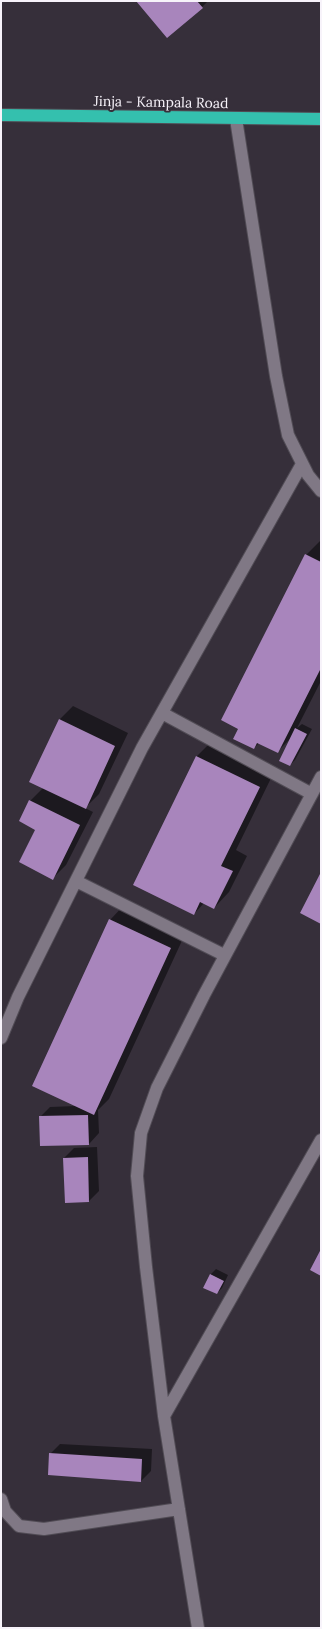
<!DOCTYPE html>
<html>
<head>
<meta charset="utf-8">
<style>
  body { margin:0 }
  #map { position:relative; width:322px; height:1629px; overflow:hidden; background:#362f3a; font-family:Lora,serif }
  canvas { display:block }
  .frame { position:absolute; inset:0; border:2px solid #f7f3fa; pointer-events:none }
</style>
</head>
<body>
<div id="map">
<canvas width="322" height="1629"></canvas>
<div class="frame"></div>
</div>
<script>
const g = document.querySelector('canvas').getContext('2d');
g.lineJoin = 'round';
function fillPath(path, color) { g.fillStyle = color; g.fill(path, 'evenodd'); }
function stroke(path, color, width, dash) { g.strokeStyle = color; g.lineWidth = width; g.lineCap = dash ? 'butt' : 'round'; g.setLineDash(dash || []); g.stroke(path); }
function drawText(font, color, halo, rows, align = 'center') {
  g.font = font + ' Lora,serif'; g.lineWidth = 4; g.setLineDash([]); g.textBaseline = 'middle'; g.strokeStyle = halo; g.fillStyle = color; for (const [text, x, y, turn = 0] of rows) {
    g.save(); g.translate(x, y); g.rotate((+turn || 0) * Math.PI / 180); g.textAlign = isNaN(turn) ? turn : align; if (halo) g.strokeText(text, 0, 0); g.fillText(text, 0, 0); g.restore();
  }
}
fillPath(new Path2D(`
  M137 1H208L202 7Z
  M321 540V681L297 728 302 724 312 729 295 760 290 765 291 738 277 752 259 743 254 748 239 728 306 555Z
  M73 706 128 733 99 794 85 808 93 812 66 865 53 878 37 829 20 821 30 801 43 788 59 720Z
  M212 741 274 772 236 850 247 856 229 892 214 908 204 903 194 914 134 885 197 756Z
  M125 904 186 932 109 1099 98 1110 99 1133 89 1144 41 1145 40 1117 50 1107 76 1106 110 920Z
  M97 1147 99 1191 89 1201 66 1202 64 1158 74 1148Z
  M216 1269 228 1275 222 1288 217 1293 204 1287 211 1274Z
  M60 1444 152 1449 151 1471 141 1481 50 1454Z`), '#0007');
fillPath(new Path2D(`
  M136 1H197L203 8 167 38Z
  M305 554 321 562V668L278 753 257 743 254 749 233 739 238 729 221 720Z
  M59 719 115 746 86 809 29 782Z
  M295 728 307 734 290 766 279 761Z
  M196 756 260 787 221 866 233 871 214 909 200 902 194 915 133 885Z
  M29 800 80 825 53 880 19 862 35 830 19 821Z
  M321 872V924L300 913Z
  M109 919 171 948 94 1115 32 1086Z
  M88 1115 89 1145 40 1146 39 1116Z
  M88 1157 89 1202 65 1203 63 1158Z
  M321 1249V1276L310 1270Z
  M210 1274 224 1281 217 1294 203 1288Z
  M49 1453 142 1459 141 1482 48 1475Z`), '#a885bc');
const lane = new Path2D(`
  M236 119 276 376 288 435 308 475 321 491
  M162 713 312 794
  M76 881 224 955
  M1 1038 18 997 142 748 302 464
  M164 1416 321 1140
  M1 1499 5 1511 19 1526 44 1529 179 1509
  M198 1628 164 1416 146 1267 137 1176 141 1133 157 1088 204 995 321 777`);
const highway = new Path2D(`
  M1 115 321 119`);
stroke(lane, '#514c55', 14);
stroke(highway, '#514c55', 14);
stroke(lane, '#807885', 12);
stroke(highway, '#34c0ae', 12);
drawText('14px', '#f7f3fa', '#362f3a', [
  ["Jinja - Kampala Road",161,103,1]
]);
</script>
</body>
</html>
